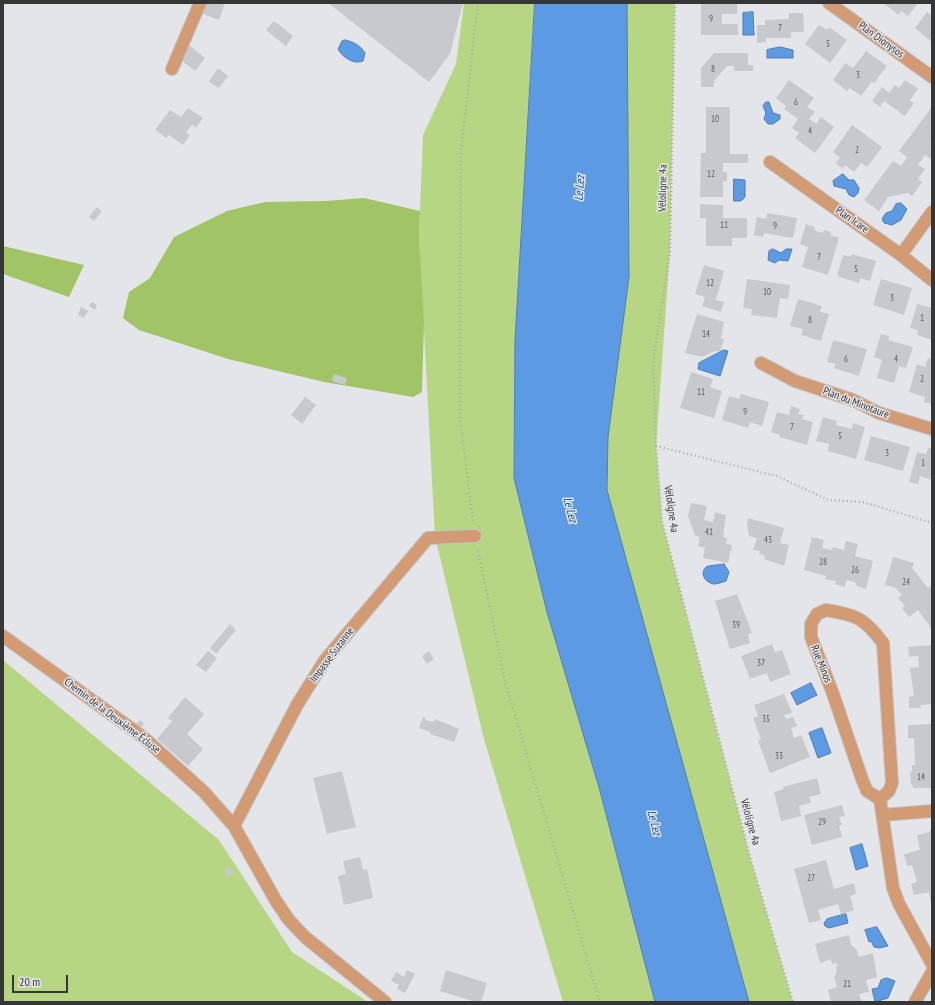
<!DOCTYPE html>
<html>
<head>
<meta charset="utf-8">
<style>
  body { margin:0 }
  #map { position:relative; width:935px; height:1005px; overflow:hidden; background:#e4e5e9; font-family:"PT Sans Narrow",sans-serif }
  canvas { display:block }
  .frame { position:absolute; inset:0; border:4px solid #353637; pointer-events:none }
  .scale { position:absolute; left:12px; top:975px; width:56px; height:18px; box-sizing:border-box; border:2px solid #353637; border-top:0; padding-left:5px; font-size:12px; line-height:14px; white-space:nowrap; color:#353637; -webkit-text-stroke:3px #e4e5e9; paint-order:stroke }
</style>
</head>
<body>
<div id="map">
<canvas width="935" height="1005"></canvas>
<div class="frame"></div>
<div class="scale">20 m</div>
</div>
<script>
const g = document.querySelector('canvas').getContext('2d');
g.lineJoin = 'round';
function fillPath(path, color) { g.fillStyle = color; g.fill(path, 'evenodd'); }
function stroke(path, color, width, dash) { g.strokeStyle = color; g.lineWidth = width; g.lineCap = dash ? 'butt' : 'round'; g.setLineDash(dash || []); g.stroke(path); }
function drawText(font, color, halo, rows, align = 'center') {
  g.font = font + ' "PT Sans Narrow",sans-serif'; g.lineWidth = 3; g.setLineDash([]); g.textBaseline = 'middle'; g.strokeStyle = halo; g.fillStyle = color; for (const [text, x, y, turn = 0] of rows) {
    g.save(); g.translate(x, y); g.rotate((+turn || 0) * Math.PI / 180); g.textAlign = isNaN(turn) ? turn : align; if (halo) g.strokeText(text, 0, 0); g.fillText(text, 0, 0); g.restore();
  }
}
fillPath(new Path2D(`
  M464 3H535L515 341 514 478 547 612 600 791 655 1002H563L484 739 435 537 419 236 423 135 456 64Z
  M627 3H675L670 251 656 446 662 521 751 860 793 1002H749L607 490 608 437 629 277Z
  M3 660 219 840 292 952 368 1002H3Z`), '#b7d683');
fillPath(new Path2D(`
  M364 198 420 211 419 236 424 321 422 392 413 397 324 382 228 359 139 330 123 318 129 292 150 278 174 237 227 211 265 202 325 201Z
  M3 246 84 265 69 297 3 274Z`), '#a1c466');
const water = new Path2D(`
  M535 3H627L629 277 608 437 607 490 749 1002H655L600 791 547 612 514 478 515 341Z
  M753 12 754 35H743V13Z
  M345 40C352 41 361 46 365 53L363 61C354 65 342 57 338 49L342 41Z
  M780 47 793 50V58H767V50Z
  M766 102H769L773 113 780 115V119L773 124H768L764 119 766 113 763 106Z
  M843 174 849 180H854L859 188 858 193 854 197 849 195 846 189 834 186 833 181Z
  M734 179 745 180V197L741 201H734Z
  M901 203 907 209 901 220 892 225 884 223 882 219 886 213 892 211 896 204Z
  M773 249 781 253 786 249H792L788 261 779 260 775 263 768 260 769 251Z
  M724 350 728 351 720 376 698 369 699 363Z
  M724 564 729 572 726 581C722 582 718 584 714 584 706 583 699 574 706 567 709 565 720 565 724 564Z
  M811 683 817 695 797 705 791 693Z
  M822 728 831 753 818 758 809 733Z
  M862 844 868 866 856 870 850 848Z
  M846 914 848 923 829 928 825 926 824 923 827 919Z
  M877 927 888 946 879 948 874 947 871 941 869 942 865 930Z
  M887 978 895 981 888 998 875 1002 872 989 878 988 881 980Z`);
fillPath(water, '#5c9ae4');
stroke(water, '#507cb0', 1);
fillPath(new Path2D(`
  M206 3H225L219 20 201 13Z
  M328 3H463L450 54 429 82Z
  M701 3H737V14H722V24H738V35H701Z
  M883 3H918L908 16 901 11 899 15Z
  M927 12 932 16V42L915 28Z
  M789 13H803L804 32H791V38H766V42L757 43V25H765V20L789 19Z
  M274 21 293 36 286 46 266 30Z
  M819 25 827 30 829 27 847 40 830 63 805 44Z
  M188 44 205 58 195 71 181 60Z
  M866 51 887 66 874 83 872 81 861 96 850 88 847 91 833 80 845 63 853 68Z
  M714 53H748V65H753V71H734V66H727L714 81V87H701V68Z
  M218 68 228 76 219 88 209 82Z
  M789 80 814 98 807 107 815 112 809 119 816 124 821 117 834 127 815 153 795 138 799 133 792 128 798 119 784 109 786 106 776 98Z
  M905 80 918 89 910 100 914 103 905 116 884 101 880 107 872 101 882 87 889 93 895 85 899 88Z
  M706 107H730V154H748V163H723V172H727V181H723V197H700L701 153H706Z
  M188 108 203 118 196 128 192 125 186 132 190 135 183 145 169 135 166 138 155 130 170 110 181 117Z
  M931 108 932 139 930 142 932 144V157L931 159 925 155 918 165 925 169 918 179 922 182 912 196 908 193 888 197 879 211 864 200 893 161 901 166 907 157 899 151Z
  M852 125 882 147 867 167 861 163 854 172 845 165 843 169 836 163 840 158 833 152Z
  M700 204 723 205V218H747V238H732V246H706V218H700Z
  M97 207 102 211 94 221 89 217Z
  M767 213 797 218 793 238 764 233 763 237 754 235 757 217 766 219Z
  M806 224 815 227 814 230 823 233 824 230 831 232 830 235 839 238 828 275 802 267 808 247 800 244Z
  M852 254 876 261 870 281 860 278 859 283 837 276 843 255 851 257Z
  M704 265 724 271 716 300 724 302 721 312 702 306 705 297 695 294Z
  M747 279 790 285 788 299 780 298 777 318 751 315 752 309 743 308Z
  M881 279 912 288 904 315 873 305Z
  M798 299 822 306 820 312 829 314 821 341 801 335 803 329 790 326Z
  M92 302 97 305 95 310 89 306Z
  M917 304 932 308V340L917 335 918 330 910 328Z
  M81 307 88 311 84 318 78 315Z
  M697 314 724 322 721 339H724L720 352 715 351 702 357 685 353Z
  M881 334 889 336 888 340 913 347 906 368 899 366 894 383 877 378 882 360 874 357Z
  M833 340 867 349 859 376 834 368 836 364 827 362Z
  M928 358 932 359V404L924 402 925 397 909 392 917 364 925 367Z
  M691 372 713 379 710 387 722 391 714 418 680 408Z
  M334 374 347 378 345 385 332 381Z
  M741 394 769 402 762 426 750 422 748 428 722 420 729 396 739 399Z
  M305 397 316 405 302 424 291 415Z
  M791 406 800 409 798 414 804 415 802 419 813 422 807 445 779 437 780 435 771 432 777 412 789 415Z
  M823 417 837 421 836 425 852 429 853 423 865 427 856 459 828 451 829 444 816 441Z
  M871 436 910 447 903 471 864 460Z
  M928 448 932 449V480L920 476 918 484 909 482 917 452 926 454Z
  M691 503 707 506 704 520 713 522 715 512 726 515 723 537 727 538 726 544 732 545 728 563 703 558 705 548 698 546 700 537 695 536 688 516Z
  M748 518 784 528 780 543 789 545 784 566 764 559 765 556 759 554 760 551 753 550 757 538 749 536 747 524Z
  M812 537 824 540 822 548 832 550 833 547 844 550 846 541 858 544 855 556 873 561 866 589 857 586 855 582 846 580 845 587 835 584 836 581 825 579 826 576 804 570Z
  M893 557 914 563 912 568 928 588 931 586 932 588V629L918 610 909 617 902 608 905 606 898 598 902 595 896 588 885 585Z
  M737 594 752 633 748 634 750 643 730 649 715 601Z
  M230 624 236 630 216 654 210 648Z
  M772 644 775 652 782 650 791 674 770 682 767 673 750 679 741 656Z
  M932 645V704L920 705 921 708H909V697L914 696 910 668 919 667 918 656 909 657 908 647Z
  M208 651 217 658 206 672 196 665Z
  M429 651 434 659 427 664 422 656Z
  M784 694 792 713 784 715 786 719 793 717 797 726 791 728 794 738 801 735 810 757 770 773 758 741 761 739 753 718 758 716 754 705Z
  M185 697 204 714 187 734 203 749 188 766 157 739 172 721 168 718Z
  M423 717 426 718 425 720 434 722 435 719 459 729 454 742 430 734 431 732 419 728Z
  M140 720 144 723 141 728 136 724Z
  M932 724V788H914L911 783 910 771 912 772V765H915L914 738H908V725Z
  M342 771 356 827 327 834 313 778Z
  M817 778 821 794 809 797 811 803 799 806 801 816 781 821 774 792 784 789 783 787Z
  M842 805 845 816 839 817 842 825 839 826 842 837 812 845 804 815Z
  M930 830H932L931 904 929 892 914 895 911 884 917 882 912 865 907 866 904 854 920 850 917 835 930 832Z
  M360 857 363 870 367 869 373 898 344 905 338 876 346 874 343 861Z
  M826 860 834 889 854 883 856 894 850 896 854 910 841 914 838 904 818 910 821 920 809 923 794 869Z
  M228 867 234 873 229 877 224 871Z
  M849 935 851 945 857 950 859 957 873 953 877 977 866 980 869 992 859 994 862 1002H831L828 990 837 987 834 976 836 975 837 963 832 964 831 959 820 963 815 944Z
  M407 970 415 974 405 993 397 989 399 985 391 981 396 972 404 977Z
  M446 970 487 983 481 1002H476L440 991Z`), '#c8c9cd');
const minor = new Path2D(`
  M829 3 932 77
  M172 69 200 3
  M770 162 901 255 932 280
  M901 255 932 212
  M761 363 795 381 853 400 879 413 932 429
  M826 610C857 615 864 618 883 643L892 783 889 791 880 799 867 791 862 779 832 691 811 637V624L817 614Z
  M3 636 143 737 204 792 234 826 276 901 289 920 305 937 385 1002
  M880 799 893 888 899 904 932 964
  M883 815 932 811
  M234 826 297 705 325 660 428 538 475 536
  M915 1002 932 972`);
stroke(minor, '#c1c2c5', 14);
stroke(new Path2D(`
  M675 3 670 251 653 363 656 446 662 521 751 860 793 1002
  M656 446 777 476 828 500 863 502 932 523
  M473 521 460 417V301L461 150 478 3
  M478 551 506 685 600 1002`), '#a9aaad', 2.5, [1, 3]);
stroke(minor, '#d29b74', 12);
drawText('9px', '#5a5b5c', null, [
  ["9",711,19],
  ["7",780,28],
  ["5",828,44],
  ["8",713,69],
  ["3",858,75],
  ["6",796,102],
  ["10",715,119],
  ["4",810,131],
  ["2",857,150],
  ["12",711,174],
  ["11",724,225],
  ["9",775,226],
  ["7",819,257],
  ["5",856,269],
  ["12",710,283],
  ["10",767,292],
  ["3",892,298],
  ["1",922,318],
  ["8",810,320],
  ["14",706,334],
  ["6",846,359],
  ["4",896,359],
  ["2",922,379],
  ["11",701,392],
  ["9",745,412],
  ["7",792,427],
  ["5",840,436],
  ["3",887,453],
  ["1",923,463],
  ["41",709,532],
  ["43",768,540],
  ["28",823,562],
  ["26",855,570],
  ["24",906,582],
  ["39",736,625],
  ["37",761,663],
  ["35",766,719],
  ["33",779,756],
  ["14",921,777],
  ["29",822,822],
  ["27",811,878],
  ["21",847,984]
]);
drawText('11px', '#353637', '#e4e5e9', [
  ["Plan Dionysos",881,40,36],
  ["Véloligne 4a",663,188,-89],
  ["Plan Icare",852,220,35],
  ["Plan du Minotaure",856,403,21],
  ["Véloligne 4a",671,509,82],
  ["Impasse Suzanne",332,655,-53],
  ["Rue Minos",821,664,68],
  ["Chemin de la Deuxième Écluse",112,716,37],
  ["Véloligne 4a",750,822,75]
]);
drawText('italic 12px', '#0f5093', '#e4e5e9', [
  ["Le Lez",580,188,-86],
  ["Le Lez",570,510,75],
  ["Le Lez",654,823,75]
]);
</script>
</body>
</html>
